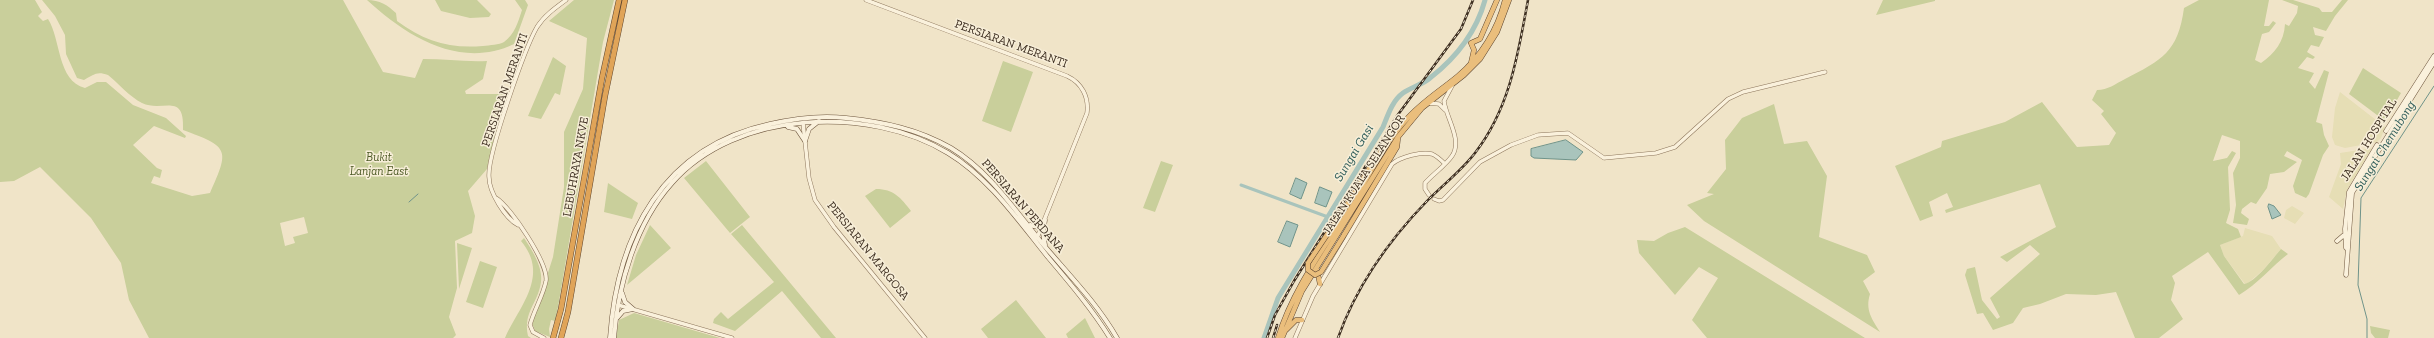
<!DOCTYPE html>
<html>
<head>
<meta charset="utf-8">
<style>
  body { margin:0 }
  canvas { display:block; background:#f0e4c8 }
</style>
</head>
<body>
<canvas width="2434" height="338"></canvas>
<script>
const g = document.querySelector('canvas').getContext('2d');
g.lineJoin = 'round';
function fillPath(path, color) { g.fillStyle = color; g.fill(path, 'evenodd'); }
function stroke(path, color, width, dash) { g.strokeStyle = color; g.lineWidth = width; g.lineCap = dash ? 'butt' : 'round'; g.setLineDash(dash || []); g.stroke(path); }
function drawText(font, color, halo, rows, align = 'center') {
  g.font = font + ' "Zilla Slab",serif'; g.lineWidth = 3; g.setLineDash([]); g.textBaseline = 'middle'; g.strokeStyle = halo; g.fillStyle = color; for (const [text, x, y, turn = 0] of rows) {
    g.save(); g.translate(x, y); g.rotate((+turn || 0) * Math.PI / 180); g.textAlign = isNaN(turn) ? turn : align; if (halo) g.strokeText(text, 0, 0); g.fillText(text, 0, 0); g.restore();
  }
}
fillPath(new Path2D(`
  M2340 92 2385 127 2381 138 2377 142 2345 148 2335 145 2332 137 2335 108Z
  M2372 148 2347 190 2343 209 2329 197 2341 164 2340 153Z
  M2292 206 2304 213 2295 224 2284 218 2286 210Z
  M2245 228 2272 236 2281 249 2263 270 2248 283 2245 284 2224 256 2220 245 2243 236Z`), '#e6deb5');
fillPath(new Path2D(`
  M0 0H35L42 12 38 16 43 21 48 19C61 39 57 81 85 88L97 82H106L133 105 166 118 186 136 185 138 154 126 133 145 157 168 162 170 160 178 154 176 151 183 192 196 210 193C230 149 229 147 183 130 185 91 162 113 142 103 130 97 119 84 108 75 96 71 94 75 84 80L77 78 66 54 65 35 55 16 42 0H343L383 72 415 78 423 59C445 59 465 62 487 61L483 79 465 91 466 94H505L487 169 468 191 475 216 472 233 455 241 457 288 449 317 456 335 453 338H149L129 300 121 263 91 218 40 167 14 181 0 182ZM304 217 308 233 293 237 295 243 285 246 280 223Z
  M367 0C380 0 387 5 396 13L397 21C424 41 449 49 483 46 490 45 499 45 504 42 515 34 518 22 522 10L515 0H525L528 5 514 44C460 70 406 36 367 0Z
  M435 0H477L491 14 489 17 470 18 441 11Z
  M574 0H614L603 42 558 307 555 321 551 320 549 329 550 337 535 331 532 323 553 257 564 187V132L583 89 587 38 549 21Z
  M1883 0H1935V1L1876 15Z
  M2199 0H2269L2264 26H2269L2273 21 2276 23 2269 32 2262 34 2255 60 2261 63C2275 53 2284 42 2285 24L2289 26 2297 13 2298 6 2282 0H2293L2319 8 2322 12H2332L2342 0H2348L2335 16 2326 31 2313 27 2315 35 2324 37 2319 47 2311 45 2307 52 2315 57 2313 59 2307 57 2298 68 2314 73 2309 82 2315 89 2324 70 2329 72 2316 122 2322 124 2324 135 2329 146 2323 155 2309 194 2306 198 2295 193 2293 186 2302 160 2287 151 2284 156 2297 162 2284 172 2270 174 2267 188 2256 204 2251 202 2242 209 2241 213 2249 219 2247 225 2233 223 2236 205 2233 173 2240 158V141L2222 135 2213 161 2227 158 2232 151 2236 153 2228 167 2230 210 2226 223 2238 229 2241 237 2220 245 2224 256 2244 284C2255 283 2274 257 2281 249L2288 254C2271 267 2258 284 2239 295L2208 252 2172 276 2175 283 2171 300 2183 319 2159 338H2135L2116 292 2096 295 2066 294 2040 304 2023 308 2013 323 1993 330 1983 313 1977 314 1965 275 1967 269 1975 267 1982 300 1997 319 2000 317 1990 298 2040 254 2030 245 2007 262 2000 257 2056 227 2040 184 1946 213 1945 210 1953 207 1947 193 1929 202 1933 216 1920 221 1895 166 1941 147 1942 141 2005 122 2042 102 2077 147 2109 145 2116 133 2101 114 2104 111 2092 100 2097 90C2108 90 2115 84 2125 79 2162 60 2178 52 2184 8Z
  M553 57 566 66 560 95 555 93 541 119 528 116Z
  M1003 61 1033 72 1011 132 982 121Z
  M2363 68 2401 93 2385 121 2349 94Z
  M1774 104 1784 144 1807 141 1827 176 1819 237 1867 255 1875 272 1863 281 1870 294C1865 310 1872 319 1880 332L1704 221 1687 205 1714 194 1707 193 1726 169 1725 140 1742 118Z
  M706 161 750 217 730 233 684 178Z
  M1161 161 1173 165 1155 212 1143 208Z
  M608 183 638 203 632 219 604 212Z
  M876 189C894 189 901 198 911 211L890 228 865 196Z
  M650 225 671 248 627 285 636 255Z
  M742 225 836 338H821L782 291 735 331 713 323 714 319 721 312 728 319 774 282 731 234Z
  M1685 227 1865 338H1707L1692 320 1718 278 1699 267 1675 295 1639 253 1637 240 1654 241 1668 233Z
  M524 238C532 250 543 267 541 282 538 304 523 311 528 336L531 338H505C520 305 550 276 521 241Z
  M457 243 472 248 459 289Z
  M480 261 497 267 483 308 466 302Z
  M1016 300 1046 338H988L981 329Z
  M634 313 720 338H616L619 320Z
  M1085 318 1095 338H1068L1066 334Z
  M2370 326 2390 330 2388 338H2375L2371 333Z`), '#c9cf9b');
const water = new Path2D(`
  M1566 140 1583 152 1576 160 1534 158 1531 156V149Z
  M1296 178 1307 183 1301 199 1290 194Z
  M1320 187 1332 192 1326 207 1315 203Z
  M2269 204 2274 206 2281 215 2272 219 2268 207Z
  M1287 221 1298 225 1290 247 1278 242Z`);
fillPath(water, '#a9c4bc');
stroke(water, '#6f938a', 1);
stroke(new Path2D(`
  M409 202 418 194
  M2367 338V319L2358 285 2361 198 2434 86`), '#6f938a', 1);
stroke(new Path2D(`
  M1241 185 1328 217`), '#a9c4bc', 3);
stroke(new Path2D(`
  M1264 338 1278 298 1383 127C1388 115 1392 101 1403 93 1411 87 1422 85 1430 78 1457 57 1476 33 1485 0`), '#a9c4bc', 5);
const tertiary = new Path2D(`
  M866 0 1067 76C1082 83 1089 97 1087 113L1037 238
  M1428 103 1439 104 1445 110
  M803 123 809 178 815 200 834 227 925 338
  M1429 195 1425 189V183C1433 174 1445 166 1452 156 1463 140 1446 118 1444 101L1452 86
  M496 198C510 206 549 264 546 281 543 296 534 310 530 325L533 332 544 338
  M1434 199 1439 201 1443 200 1480 162 1511 145 1538 135 1568 133 1604 158 1656 153 1675 147 1728 99 1743 92 1825 72
  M518 225C505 218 489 192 489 177 487 155 525 48 537 27 544 16 555 8 566 0
  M618 305 732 338
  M1295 338 1313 296 1392 164C1400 157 1422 151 1432 154 1437 156 1441 160 1445 164`);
const secondary = new Path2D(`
  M788 127 797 129 805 141
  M2386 131 2434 56
  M805 141 809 129 819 121
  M1045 220 1043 233 1045 245
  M1030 225 1038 227 1044 221
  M2337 241 2344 235
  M2346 248 2345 229 2349 192 2377 145
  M2346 275 2352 193 2434 62
  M622 293 625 302 633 309
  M617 318 623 311 633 309
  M610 338C617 235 663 147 770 124 796 118 820 115 846 118 884 122 918 129 951 148 991 172 1017 214 1047 249 1072 278 1098 305 1117 338
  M614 338C618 284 636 223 672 183 736 110 869 105 948 153 988 177 1018 220 1047 256 1069 282 1092 309 1110 338`);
const trunk = new Path2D(`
  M1471 63 1474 50 1471 43 1480 39 1497 0
  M1353 196 1375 159 1381 152
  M1344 235 1397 147 1398 138
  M1317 270 1320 284
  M1286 330 1296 320H1302
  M1278 338C1293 288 1327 244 1354 200 1370 174 1384 144 1405 121 1420 103 1440 91 1458 76 1481 57 1498 29 1505 0
  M1282 338 1302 291 1398 137 1422 108 1464 75 1480 59 1497 32 1509 0`);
const motorway = new Path2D(`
  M553 338 561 309 602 78 619 0
  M561 338 568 312 605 96 625 0`);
stroke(tertiary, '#8d765c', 4.5);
stroke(secondary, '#6f573f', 5);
stroke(trunk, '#5b4430', 5.5);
stroke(motorway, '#5b4430', 6);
stroke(tertiary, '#faf1dc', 3.5);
stroke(secondary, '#faf1dc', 4);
stroke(trunk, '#eabe7c', 4.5);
stroke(motorway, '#e0a458', 5);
const rail = new Path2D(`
  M1267 338 1275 315 1294 281 1397 116 1461 29 1473 0
  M1273 338 1277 325
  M1338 338C1357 284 1389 240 1428 200 1444 184 1462 170 1475 153 1510 108 1518 54 1528 0`);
stroke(rail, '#3d2e20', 2.5);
stroke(rail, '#f7eed8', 1, [3]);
const trunkBridge = new Path2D(`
  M1344 235 1321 272 1315 275 1308 270V263L1353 196`);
stroke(trunkBridge, '#5b4430', 5.5, []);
stroke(trunkBridge, '#eabe7c', 4.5);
drawText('12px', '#3d2e20', '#f7eed8', [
  ["PERSIARAN MERANTI",1011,44,20],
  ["PERSIARAN MERANTI",505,90,-71],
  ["JALAN HOSPITAL",2369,140,-58],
  ["LEBUHRAYA NKVE",576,167,-80],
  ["JALAN KUALA SELANGOR",1364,175,-57],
  ["PERSIARAN PERDANA",1023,206,49],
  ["PERSIARAN MARGOSA",868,251,51]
]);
drawText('italic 12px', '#4d5a26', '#f7eed8', [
  ["Bukit",379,158],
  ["Lanjan East",379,172]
]);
drawText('italic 13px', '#2f5d5a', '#f7eed8', [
  ["Sungai Chemubong",2385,146,-58],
  ["Sungai Gasi",1354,153,-59]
]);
</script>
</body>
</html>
